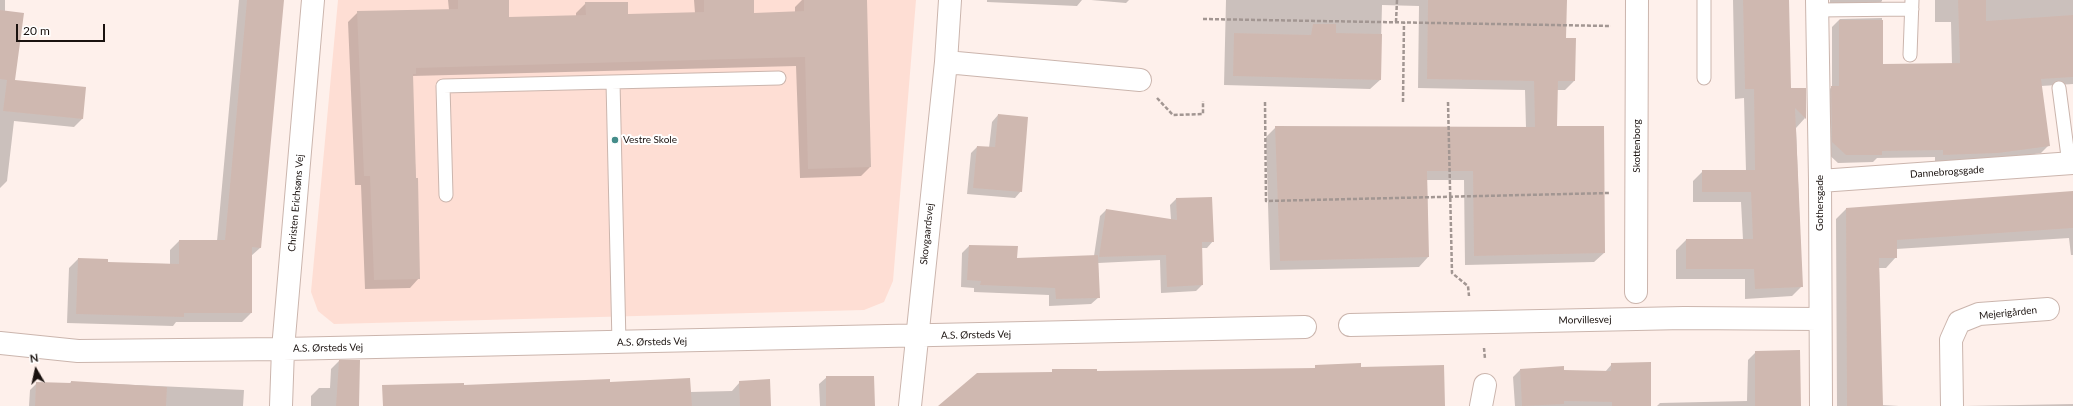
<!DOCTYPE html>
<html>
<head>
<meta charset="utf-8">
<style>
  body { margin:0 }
  #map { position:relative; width:2073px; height:406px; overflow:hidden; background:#fef0eb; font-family:Lato,sans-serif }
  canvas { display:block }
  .north { position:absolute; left:16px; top:350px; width:40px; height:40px; -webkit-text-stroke:3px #fff; paint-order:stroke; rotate:351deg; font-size:11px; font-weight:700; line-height:16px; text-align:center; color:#1a120f }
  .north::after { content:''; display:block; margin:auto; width:14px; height:18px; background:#1a120f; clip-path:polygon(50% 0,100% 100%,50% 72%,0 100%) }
  .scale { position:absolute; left:16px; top:24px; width:89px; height:18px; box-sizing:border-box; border:2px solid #1a120f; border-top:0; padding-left:5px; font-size:12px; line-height:14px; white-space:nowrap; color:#1a120f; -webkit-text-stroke:3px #fff; paint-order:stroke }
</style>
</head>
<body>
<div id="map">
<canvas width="2073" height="406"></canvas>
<div class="north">N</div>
<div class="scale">20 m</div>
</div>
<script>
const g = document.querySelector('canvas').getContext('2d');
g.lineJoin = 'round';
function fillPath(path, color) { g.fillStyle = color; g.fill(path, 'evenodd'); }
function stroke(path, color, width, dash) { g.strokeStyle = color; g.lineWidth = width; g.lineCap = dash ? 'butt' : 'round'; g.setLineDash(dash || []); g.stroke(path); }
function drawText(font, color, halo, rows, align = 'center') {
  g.font = font + ' Lato,sans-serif'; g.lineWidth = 4; g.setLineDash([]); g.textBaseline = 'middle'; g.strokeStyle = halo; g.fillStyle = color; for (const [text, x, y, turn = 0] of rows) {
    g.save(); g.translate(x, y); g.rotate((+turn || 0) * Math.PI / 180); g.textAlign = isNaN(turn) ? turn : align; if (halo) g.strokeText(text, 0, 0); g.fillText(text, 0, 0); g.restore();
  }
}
fillPath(new Path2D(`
  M338 0H916L893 281 884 302 864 310 334 324 318 311 311 292Z`), '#feded4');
fillPath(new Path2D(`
  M0 0H5V11L14 81 85 88 82 119 74 127 14 121 7 181 0 188Z
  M239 0H283L260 248 251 256V313L242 322H176L173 326 67 323 69 268 78 259 107 263 170 264V250L179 241H217Z
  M448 0H508V18L576 16V13L586 3 627 15 695 13 694 0H753V14L795 13V7L802 0H866L870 167 861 176 800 178 796 66 412 76 419 278 410 288 365 289 361 185H355L348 22 358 12 449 10Z
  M987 0H1082L1077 6 987 2Z
  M1091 0H1129L1126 3Z
  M1226 0H1566L1565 39 1574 81 1565 90H1556V127L1604 253 1594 262 1465 265 1464 180H1427L1428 257 1419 267 1270 270 1266 137 1276 127 1526 128 1525 90 1418 88 1419 6 1382 5 1380 80 1370 89 1224 85Z
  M1733 0H1787L1790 89 1805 118 1796 128 1802 286 1792 296 1745 299V279H1676V250L1686 240H1743L1741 202H1693V181L1703 171H1746L1744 98 1735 99Z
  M1830 0H1882V1L1873 10 1830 11Z
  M1935 0H2073V84L2041 86 2049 145 2041 153 1990 161 1935 162V157L1877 158 1873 162 1838 163 1824 150 1823 95 1832 87V27L1840 19 1882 18V65L1952 64 1951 22H1935Z
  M998 115 1021 191 1015 198 967 194 971 153 977 147 989 148 992 122Z
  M2073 192V255H2071L2069 238 1896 249V257L1886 268H1879L1882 405 1899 406H1837L1836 219 1846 209Z
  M1211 198 1213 241 1207 248H1201L1202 285 1196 291 1161 293 1160 260 1098 263 1099 297 1091 304 1049 306V295L974 292V288L961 287 962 253 969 246 1016 259 1094 256 1100 216 1106 210 1171 220 1170 205 1176 199Z
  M1756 352 1800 406H1657L1660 403 1747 401 1748 360Z
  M339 361 358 406H311V396L319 388H330L331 369Z
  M1612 364 1650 406H1515L1513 377 1520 370 1563 367V371L1605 372Z
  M827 377 874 406H820L819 384Z
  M71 382 244 390 243 406H29L30 390 37 383 69 384Z
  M740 382 770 406H414L463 386 609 383 690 392 732 391Z
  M2073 404V406H1965Z`), '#0003');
fillPath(new Path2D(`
  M247 0H284L261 248 252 247V313H184V317L76 314 78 258 108 259V262L179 264V240H225Z
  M458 0H509V17L586 15 585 2H628V14L704 12V0H754V13L804 11V0H867L871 167 808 169 805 57 416 68V74H413L416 178H418L420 279 374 280 370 176H364L357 11 458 9Z
  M1428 0H1567L1566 38H1576L1575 81H1558L1557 126H1604L1605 253 1474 256 1473 171H1427L1429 257 1280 261 1275 126 1535 127 1534 81 1427 79Z
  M1743 0H1789L1791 88H1806V119L1795 108 1803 287 1755 289 1754 269H1686V239H1753L1751 192H1702V170H1755L1754 89H1745Z
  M1958 0H1986V21L2073 15V77L2041 79 2050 146 1998 153 1943 155V150L1882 151V155H1846L1832 142 1831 86H1839V20H1883V64L1960 63Z
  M0 10 24 13 15 80 86 87 83 119 3 111 7 80 0 79Z
  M1313 24H1336V33L1382 34 1381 80 1233 76 1234 33 1311 35Z
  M998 114 1028 117 1022 192 973 188 977 146 995 147Z
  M2073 191V228L1897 240V258H1879L1883 406H1847L1846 208Z
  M1212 197 1214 242H1202L1203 285 1167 287 1166 255 1099 257 1106 209 1177 220 1176 198Z
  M969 245 1018 246 1017 258 1098 255 1100 298 1056 299 1055 288 980 285 981 281 967 280Z
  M1800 350 1801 406H1755V351Z
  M339 360H360L359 406H336Z
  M1651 362V406H1612V402L1564 401V404L1522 406 1520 369 1564 366V370L1611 371V363Z
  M1361 363V367L1444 365 1445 406H938L977 373 1052 372V369H1097V371L1315 368V365Z
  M826 376H874L875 406H826Z
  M690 378 692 406H383L382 385 464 383V385L610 379V382Z
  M770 379 771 406H740L739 381Z
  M71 381 167 387 166 406H35L36 382 71 383Z`), '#cfb8b0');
const lane = new Path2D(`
  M1704 0V78
  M1817 10 1912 9
  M1910 55 1912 0
  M613 82 619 343
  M2059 88 2069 164
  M446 195 443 86 779 78`);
const street = new Path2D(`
  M1817 0 1820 181 1821 406
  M946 62 1140 80
  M1820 181 2073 163
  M1636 292 1637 0
  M1350 325 1684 318 1819 319
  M0 343 78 351 283 349 1305 327
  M281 406 283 349 313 0
  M910 406 946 62 950 0
  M1481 406 1485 385
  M1952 406 1951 340 1959 322 1979 314 2048 309`);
stroke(lane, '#cbb5ad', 15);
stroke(street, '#cbb5ad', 24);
stroke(new Path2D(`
  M1203 19 1611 26
  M1396 22 1397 0
  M1157 98 1173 115 1203 114V101
  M1265 102 1266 201 1610 193
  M1403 102 1404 22
  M1448 102 1452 273 1468 286 1469 296
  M1484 348 1485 359`), '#a29692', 2.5, [4, 2]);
stroke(lane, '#fff', 13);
stroke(street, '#fff', 22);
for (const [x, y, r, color] of [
  [615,140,4,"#448c8a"]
]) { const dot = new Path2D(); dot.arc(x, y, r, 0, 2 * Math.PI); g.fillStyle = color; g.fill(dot); stroke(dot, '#fff', 1.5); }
drawText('10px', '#1a120f', '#fff', [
  ["Vestre Skole",623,140]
], 'left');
drawText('10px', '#1a120f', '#fff', [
  ["Skottenborg",1637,146,-90],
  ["Dannebrogsgade",1947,172,-4],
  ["Christen Erichsøns Vej",296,203,-85],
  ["Gothersgade",1820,203,-90],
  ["Skovgaardsvej",927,234,-84],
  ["Mejerigården",2008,313,-6],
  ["Morvillesvej",1585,320,-1],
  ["A.S. Ørsteds Vej",976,335,-1],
  ["A.S. Ørsteds Vej",652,342,-1],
  ["A.S. Ørsteds Vej",328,348,-1]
]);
</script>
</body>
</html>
